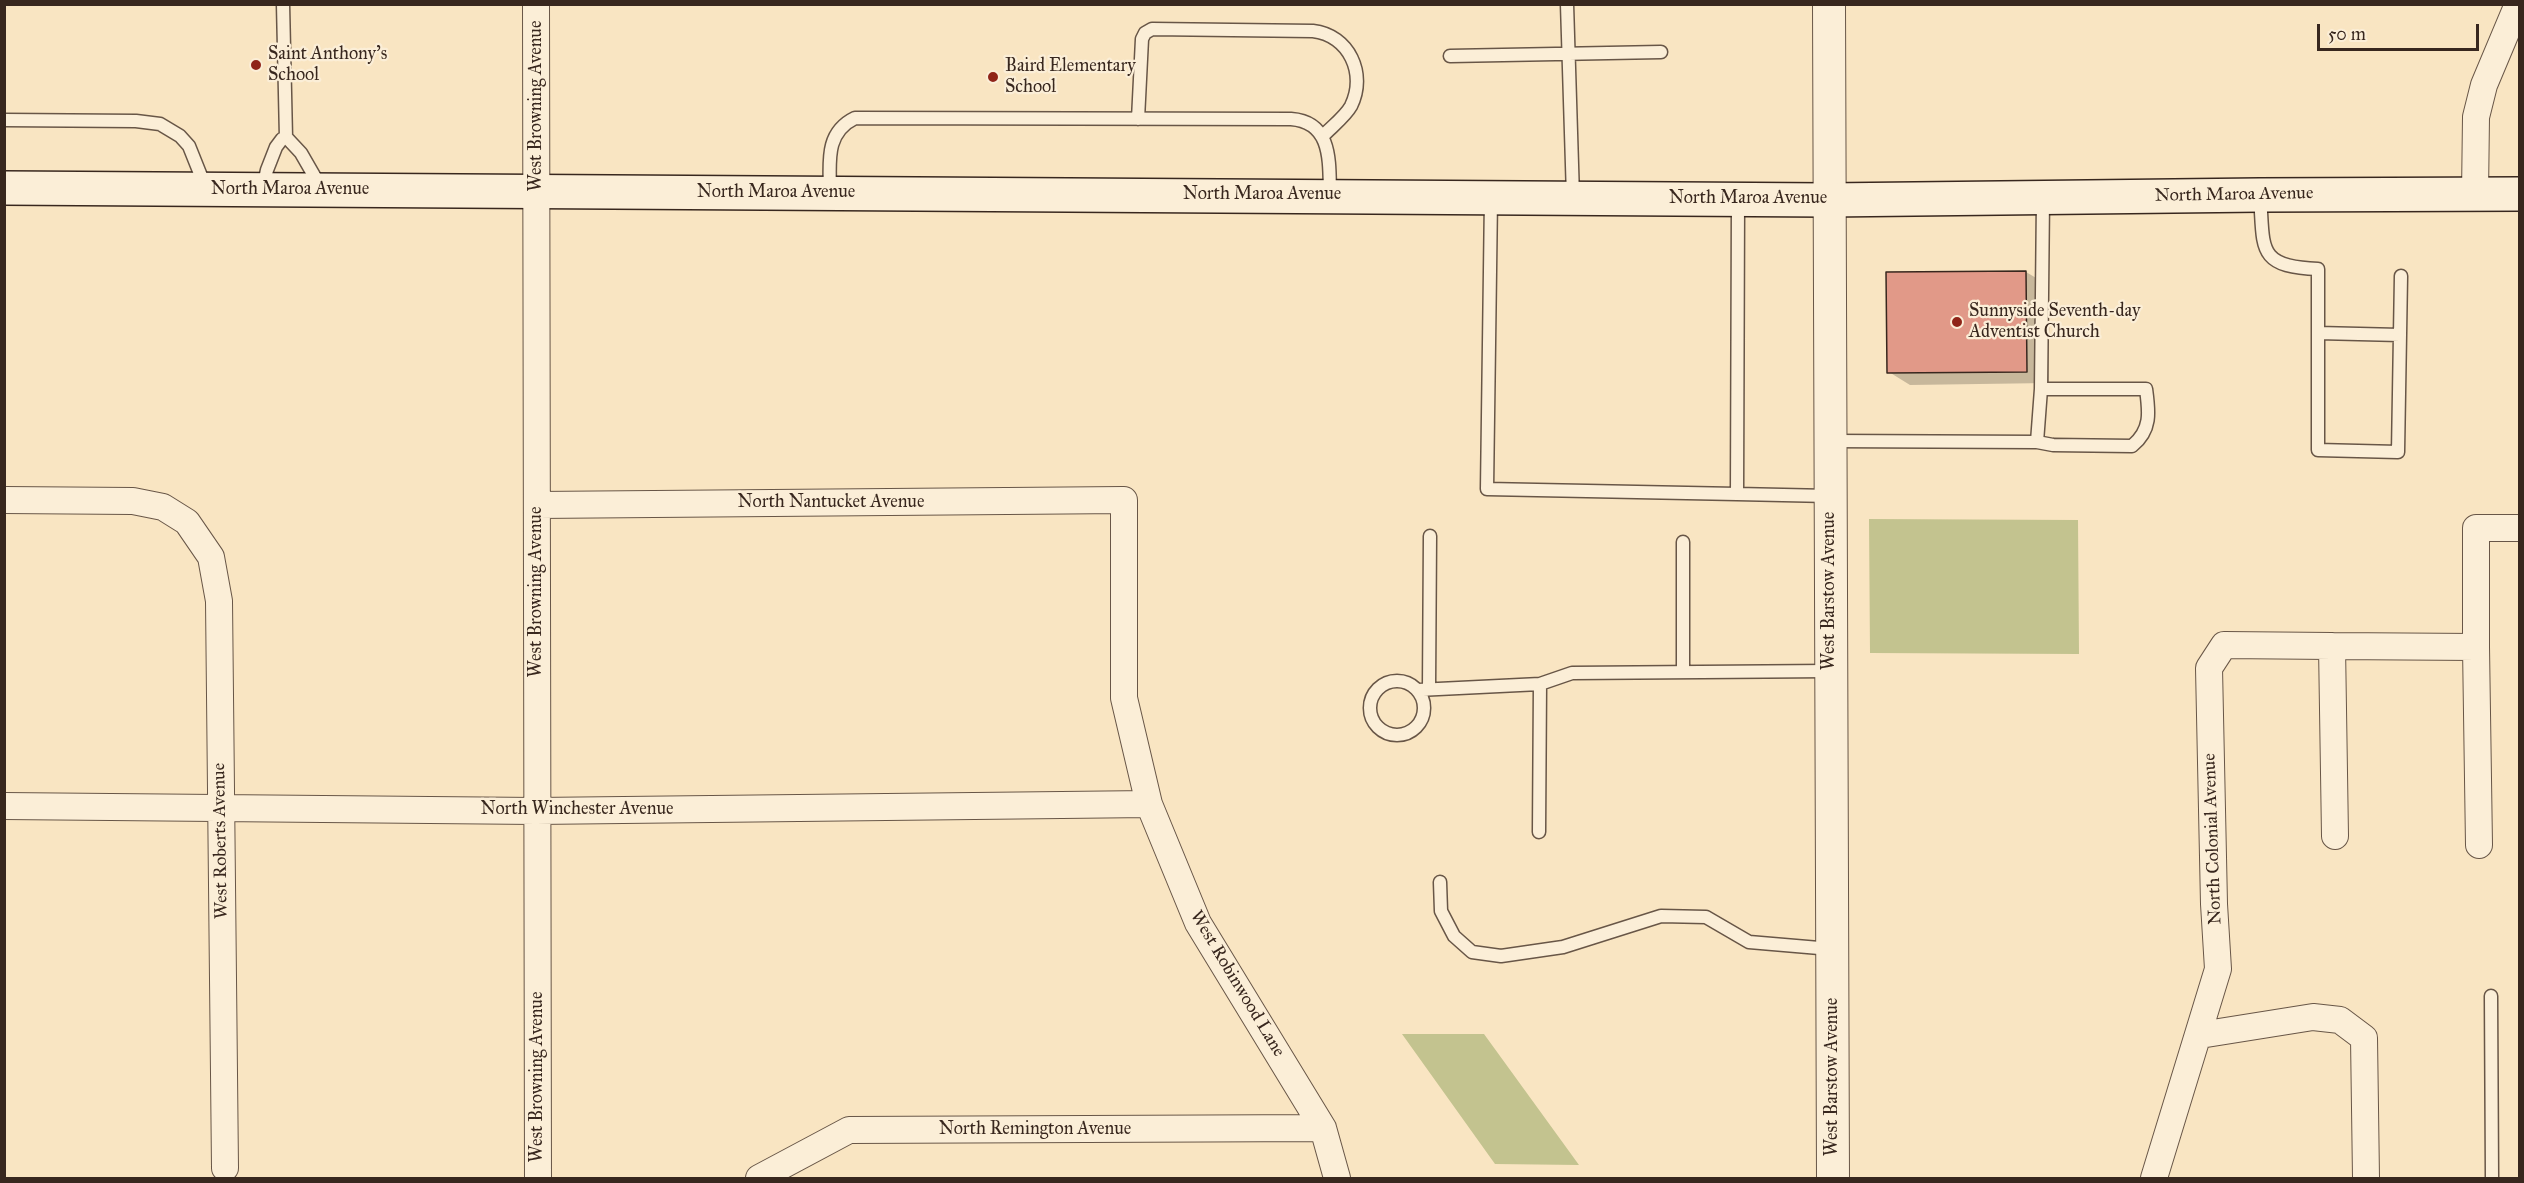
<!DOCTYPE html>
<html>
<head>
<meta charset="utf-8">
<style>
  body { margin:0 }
  #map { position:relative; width:2524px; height:1183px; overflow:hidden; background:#f9e5c2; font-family:"IM FELL Great Primer",serif }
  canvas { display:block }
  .frame { position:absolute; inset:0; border:6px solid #38271e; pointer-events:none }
  .scale { position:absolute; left:2317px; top:24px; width:162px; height:27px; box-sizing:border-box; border:3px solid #38271e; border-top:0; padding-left:8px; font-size:18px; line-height:21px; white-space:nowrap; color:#38271e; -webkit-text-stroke:4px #fbeed7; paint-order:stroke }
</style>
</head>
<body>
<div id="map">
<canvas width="2524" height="1183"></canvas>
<div class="frame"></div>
<div class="scale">50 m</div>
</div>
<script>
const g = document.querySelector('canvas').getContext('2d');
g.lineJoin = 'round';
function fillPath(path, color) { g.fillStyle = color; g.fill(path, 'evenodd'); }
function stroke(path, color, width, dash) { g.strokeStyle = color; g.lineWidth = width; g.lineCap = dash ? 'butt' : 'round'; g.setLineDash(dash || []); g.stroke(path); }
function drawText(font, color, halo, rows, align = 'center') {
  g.font = font + ' "IM FELL Great Primer",serif'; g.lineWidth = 4.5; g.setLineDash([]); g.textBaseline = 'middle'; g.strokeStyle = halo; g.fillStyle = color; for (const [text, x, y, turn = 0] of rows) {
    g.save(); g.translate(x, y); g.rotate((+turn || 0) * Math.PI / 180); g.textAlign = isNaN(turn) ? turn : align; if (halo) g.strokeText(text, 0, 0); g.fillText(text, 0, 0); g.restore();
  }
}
fillPath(new Path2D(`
  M1869 519 2078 520 2079 654 1870 653Z
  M1402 1034H1484L1579 1165 1495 1164Z`), '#c3c38f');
fillPath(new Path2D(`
  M2026 272 2048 285 2049 383 1910 385 1889 372 1888 273Z`), '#0003');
const building = new Path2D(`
  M2026 271 2027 372 1887 373 1886 272Z`);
fillPath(building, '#e19988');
stroke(building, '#38271e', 1.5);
const service = new Path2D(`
  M283 4 286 138
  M1567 4 1573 197
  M1450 56 1661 52
  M1138 119 1142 39 1145 33 1152 29 1313 31C1349 35 1367 74 1351 106 1345 117 1330 128 1322 137
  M4 120 136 121 160 124 180 136 189 146 205 186
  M263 187 267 170 276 147 282 139 287 138 301 153 320 186
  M830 193C830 164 824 133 855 118L1291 119C1333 122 1329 163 1330 195
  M2260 196C2264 248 2256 267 2318 269V450L2398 452 2401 276
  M1491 198 1487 489 1737 494 1738 200
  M2318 333 2400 335
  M2041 389 2043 199
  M1831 441 2037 442 2053 445 2132 446C2152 430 2149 411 2146 389H2041L2037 442
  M1737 494 1829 496
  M1683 672V542
  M1370 708a27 27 0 1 1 54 0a27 27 0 1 1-54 0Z
  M1429 688 1430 536
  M1418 690 1540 684 1572 673 1830 671
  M1539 832 1540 684
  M1440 882 1441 911 1454 936 1472 952 1501 956 1563 947 1661 916 1706 917 1749 942 1831 949
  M2491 996 2492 1178`);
const minor = new Path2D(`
  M536 4 538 1178
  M2475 194 2476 117 2484 85 2518 4
  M4 500 133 501 163 507 187 522 211 557 219 601 225 1168
  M537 505 1124 500V698L1149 804 1198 923 1323 1128 1337 1178
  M2476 647 2479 845
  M4 806 536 811 1149 804
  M2335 836 2332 646 2476 647V528H2520
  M2200 1035 2313 1017 2340 1020 2364 1038 2366 1178
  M759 1178 849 1130 1323 1128
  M2154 1178 2218 969 2214 904 2209 668 2224 645 2332 646`);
const tertiary = new Path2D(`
  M1829 4 1833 1178`);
const secondary = new Path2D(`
  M4 188 1828 200 2260 195 2520 194`);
stroke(service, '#685647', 15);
stroke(minor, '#685647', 28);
stroke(tertiary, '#685647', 34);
stroke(secondary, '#38271e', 36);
stroke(service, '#fbeed7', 12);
stroke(minor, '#fbeed7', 26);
stroke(tertiary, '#fbeed7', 32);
stroke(secondary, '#fbeed7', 33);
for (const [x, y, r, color] of [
  [256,65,6,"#8f2418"],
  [993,77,6,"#8f2418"],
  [1957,322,6,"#8f2418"]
]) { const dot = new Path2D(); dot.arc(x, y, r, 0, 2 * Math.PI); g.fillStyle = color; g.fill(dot); stroke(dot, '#fbeed7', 2); }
drawText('18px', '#38271e', '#fbeed7', [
  ["Saint Anthony's",268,55],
  ["School",268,76],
  ["Baird Elementary",1005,67],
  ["School",1005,88],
  ["Sunnyside Seventh-day",1969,312],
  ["Adventist Church",1969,333]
], 'left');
drawText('18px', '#38271e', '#fbeed7', [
  ["West Browning Avenue",537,106,-90],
  ["North Maroa Avenue",290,190],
  ["North Maroa Avenue",776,193],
  ["North Maroa Avenue",1262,195],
  ["North Maroa Avenue",2234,195,-1],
  ["North Maroa Avenue",1748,199],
  ["North Nantucket Avenue",831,503],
  ["West Barstow Avenue",1830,591,-90],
  ["West Browning Avenue",537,592,-90],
  ["North Winchester Avenue",577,810],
  ["North Colonial Avenue",2213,839,-92],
  ["West Roberts Avenue",221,841,-91],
  ["West Robinwood Lane",1237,984,59],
  ["West Browning Avenue",538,1077,-90],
  ["West Barstow Avenue",1833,1077,-90],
  ["North Remington Avenue",1035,1130]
]);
</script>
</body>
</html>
